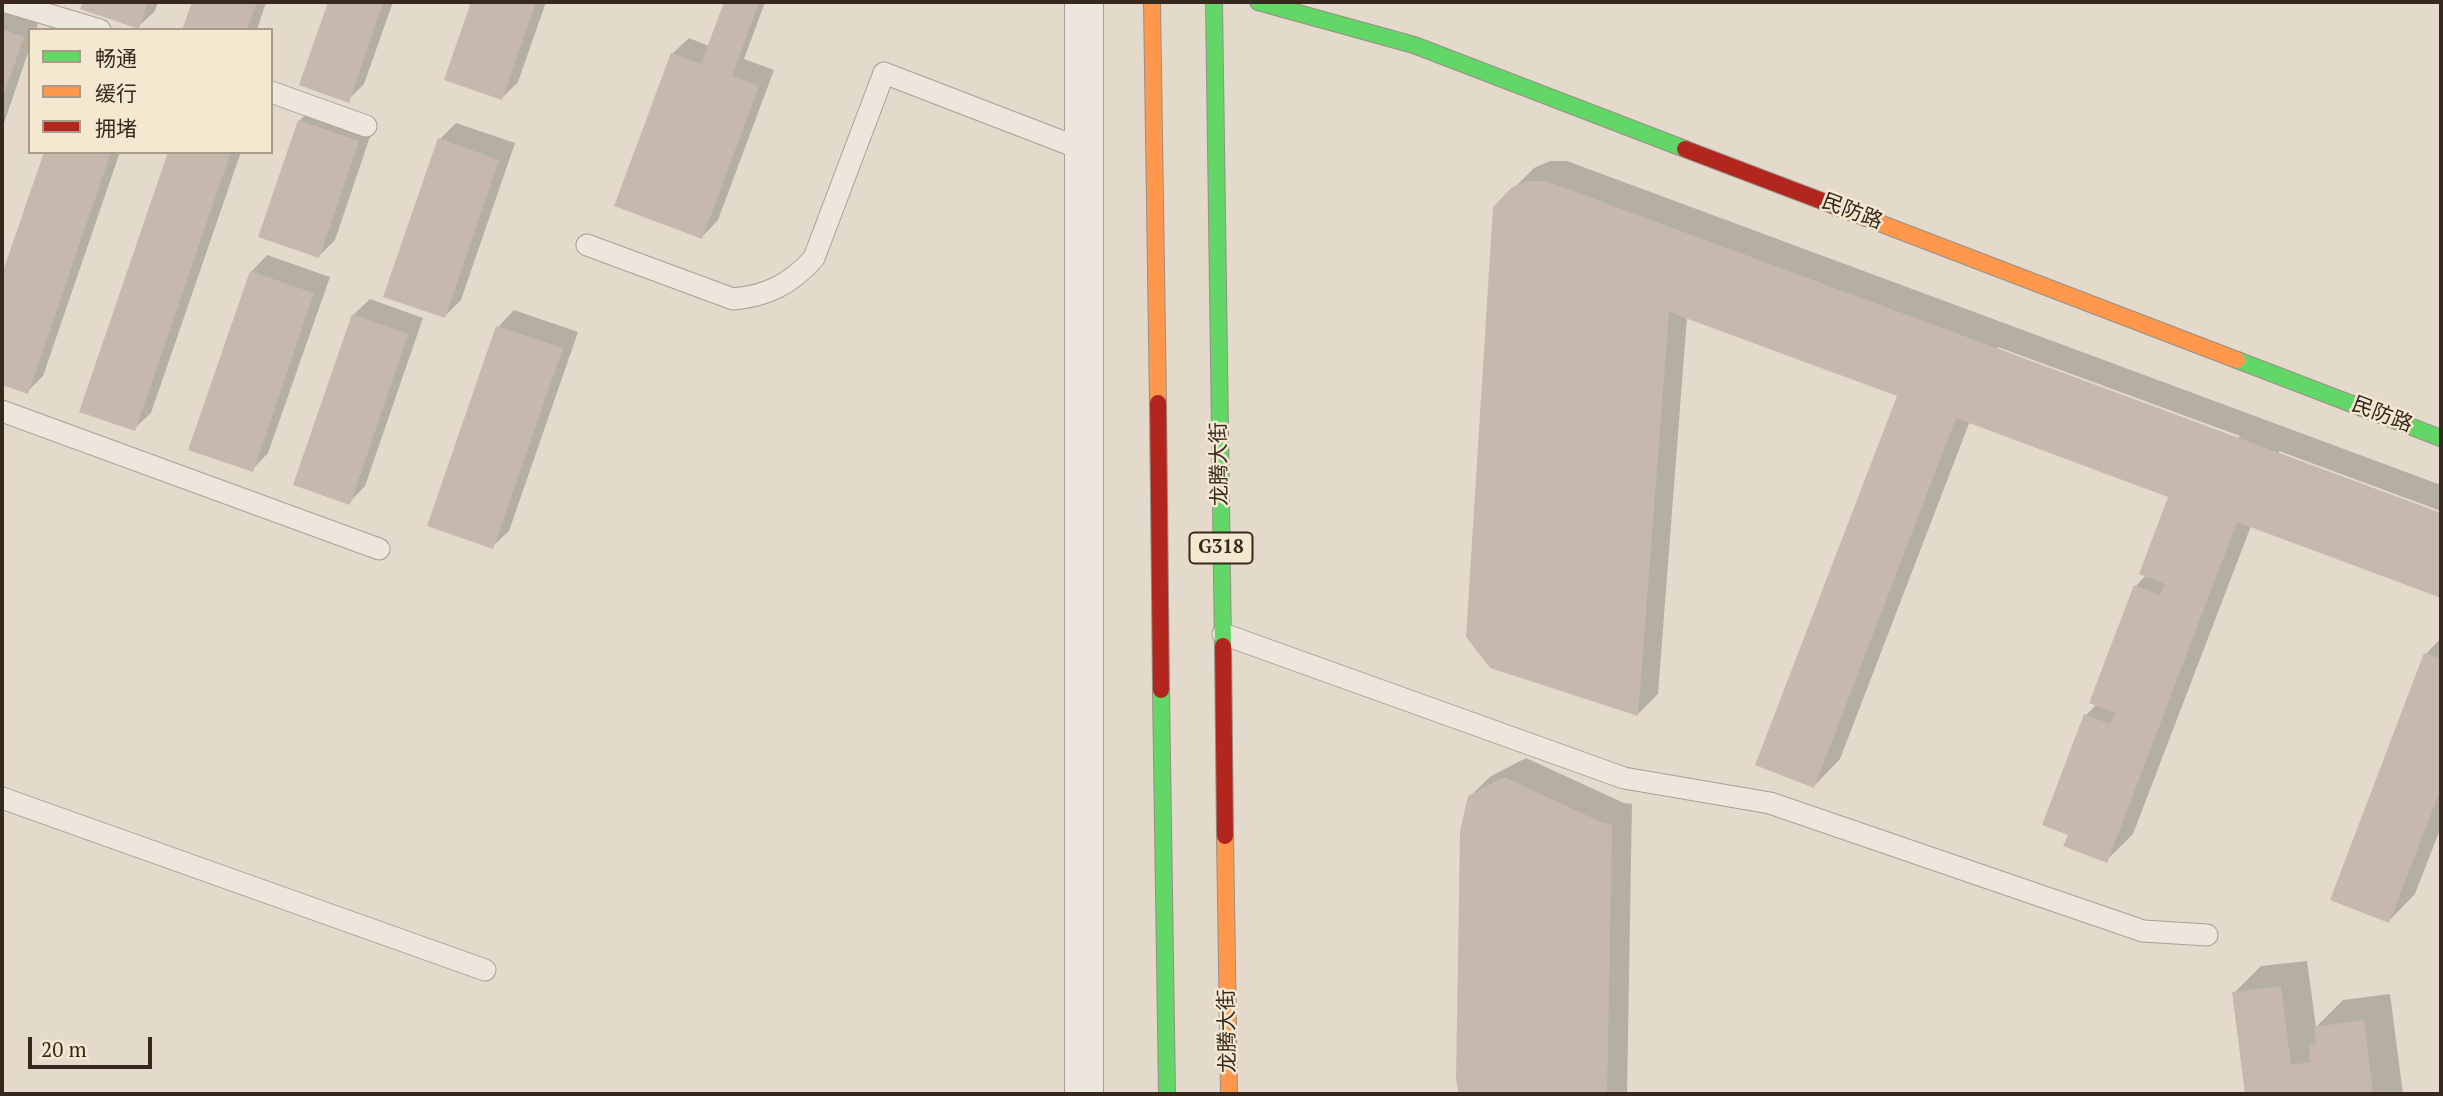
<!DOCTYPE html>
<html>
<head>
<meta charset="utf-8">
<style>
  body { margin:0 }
  #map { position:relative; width:2443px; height:1096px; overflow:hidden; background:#e3dacc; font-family:"PT Serif","Noto Sans SC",serif }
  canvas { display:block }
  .frame { position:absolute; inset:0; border:4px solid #36281d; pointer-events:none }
  .legend { position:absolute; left:28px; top:28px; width:245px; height:126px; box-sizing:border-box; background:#f4e8d1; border:2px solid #a89b89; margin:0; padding:9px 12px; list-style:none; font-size:21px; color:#36281d }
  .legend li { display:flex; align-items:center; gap:14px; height:35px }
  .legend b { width:35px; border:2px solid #a89b89 }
  .scale { position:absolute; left:28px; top:1037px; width:124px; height:32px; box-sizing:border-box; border:4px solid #36281d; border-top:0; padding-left:9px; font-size:21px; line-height:24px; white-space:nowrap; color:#36281d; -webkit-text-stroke:5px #f4e8d1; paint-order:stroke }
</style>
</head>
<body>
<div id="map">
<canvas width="2443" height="1096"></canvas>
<div class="frame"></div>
<ul class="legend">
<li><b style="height:9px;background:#63d668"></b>畅通</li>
<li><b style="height:9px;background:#ff974d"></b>缓行</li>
<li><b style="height:9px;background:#b3261e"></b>拥堵</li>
</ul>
<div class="scale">20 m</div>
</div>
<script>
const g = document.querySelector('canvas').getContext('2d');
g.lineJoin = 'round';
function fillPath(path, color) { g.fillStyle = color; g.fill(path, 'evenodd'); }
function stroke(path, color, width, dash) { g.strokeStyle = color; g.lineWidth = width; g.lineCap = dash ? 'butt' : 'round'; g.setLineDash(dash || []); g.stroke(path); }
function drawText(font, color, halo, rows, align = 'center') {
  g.font = font + ' "PT Serif","Noto Sans SC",serif'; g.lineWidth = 5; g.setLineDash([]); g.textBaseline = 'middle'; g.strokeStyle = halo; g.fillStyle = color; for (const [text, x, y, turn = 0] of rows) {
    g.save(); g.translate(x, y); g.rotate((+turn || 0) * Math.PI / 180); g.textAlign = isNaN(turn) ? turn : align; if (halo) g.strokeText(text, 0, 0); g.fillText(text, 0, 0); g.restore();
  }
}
fillPath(new Path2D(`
  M84 2H158L155 11 138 27 82 8Z
  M193 2H266L257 30H184Z
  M330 2H393L364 84 348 100 301 84Z
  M473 2H546L518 82 502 98 446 79Z
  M726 2H765L744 59 774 70 718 220 702 237 672 54 689 38 709 46Z
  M2 8 39 20 36 30H30V47L2 129Z
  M316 105 374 125 335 240 319 256 299 121Z
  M456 123 515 143 461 300 445 316 440 139Z
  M46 152H120L43 376 27 392 2 383V279Z
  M170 152H241L151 413 134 429Z
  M1550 161H1567L2441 485V511L2279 451V455L2441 514V596L2251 526 2133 834 2106 861 2070 834 2086 715 2097 704 2136 586 2146 575 2171 496 1970 421 1840 759 1814 786 1899 395 1687 317 1658 694 1638 714 1494 208 1534 168ZM1998 347 2240 436 2237 439 1998 351Z
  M267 255 330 277 268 453 252 470 251 272Z
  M370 299 423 318 365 486 349 503 353 315Z
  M514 310 578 332 509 531 492 547 429 525 498 327Z
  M2441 638V827L2415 894 2389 921 2426 654Z
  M1526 758 1624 803 1632 804 1627 1094H1461L1457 1080 1469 797 1491 776Z
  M2307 961 2316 1027 2343 1000 2390 994 2403 1094H2246L2234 993 2261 966Z`), '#0003');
fillPath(new Path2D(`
  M83 2H148L139 29 80 9Z
  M192 2H257L247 30H182Z
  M328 2H383L349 103 299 85Z
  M471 2H536L502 100 444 80Z
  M724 2H759L732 76 759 86 702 239 614 206 671 53 701 64Z
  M2 29 24 37 2 100Z
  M298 120 359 141 319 258 258 237Z
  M438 138 499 160 445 318 383 297Z
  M44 152H111L28 394 2 385V274Z
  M168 152H231L135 431 79 412Z
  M1528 181H1546L2441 513V598L2237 522 2107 863 2063 846 2068 835 2042 825 2084 714 2110 724 2115 713 2089 703 2134 585 2160 595 2165 584 2139 574 2168 497 1956 418 1814 788 1755 765 1897 396 1669 312 1638 716 1490 668 1466 637 1493 207 1511 188Z
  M250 271 314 293 253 472 188 450Z
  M352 314 408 334 350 505 293 485Z
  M496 326 563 348 493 549 427 526Z
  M2424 653 2441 659V788L2389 923 2330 900Z
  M1504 777 1603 823 1612 824 1607 1094H1459L1456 1080 1460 831 1468 796Z
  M2281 986 2291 1065 2310 1062 2309 1045 2316 1044 2314 1027 2364 1020 2373 1094H2245L2232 992Z`), '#c6b8ad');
const lane = new Path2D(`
  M6 2 100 30
  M271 92 366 126
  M587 245 733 299C767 296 791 284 814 258L884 73 1084 150
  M2 411 379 549
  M1223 634 1624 778 1770 803 2143 931 2207 935
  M2 798 485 970`);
const street = new Path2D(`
  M1084 1094V2`);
const fast = new Path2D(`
  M1214 2 1223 646
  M1258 2 1414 45 1685 149
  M2237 360 2441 438
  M1161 690 1167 1094`);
const slow = new Path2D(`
  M1152 2 1158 403
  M1835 206 2237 360
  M1225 836 1229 1094`);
const jam = new Path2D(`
  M1685 149 1835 206
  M1158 403 1161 690
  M1223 646 1225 836`);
stroke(lane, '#a89f95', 23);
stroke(street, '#a89f95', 40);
stroke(fast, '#978f85', 18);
stroke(slow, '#978f85', 18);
stroke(jam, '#978f85', 18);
stroke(lane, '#ece6dd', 21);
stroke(street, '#ece6dd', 38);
stroke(fast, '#63d668', 16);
stroke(slow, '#ff974d', 16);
stroke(jam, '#b3261e', 16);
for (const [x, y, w] of [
  [1221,548,63]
]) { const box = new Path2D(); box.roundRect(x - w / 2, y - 15.5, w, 31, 5); g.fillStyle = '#f4e8d1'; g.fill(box); stroke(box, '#36281d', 2); }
drawText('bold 19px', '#36281d', null, [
  ["G318",1221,548]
]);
drawText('21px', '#36281d', '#f4e8d1', [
  ["民防路",1852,212,21],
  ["民防路",2382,415,21],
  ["龙腾大街",1220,464,-91],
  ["龙腾大街",1228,1031,-91]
]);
</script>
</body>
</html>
